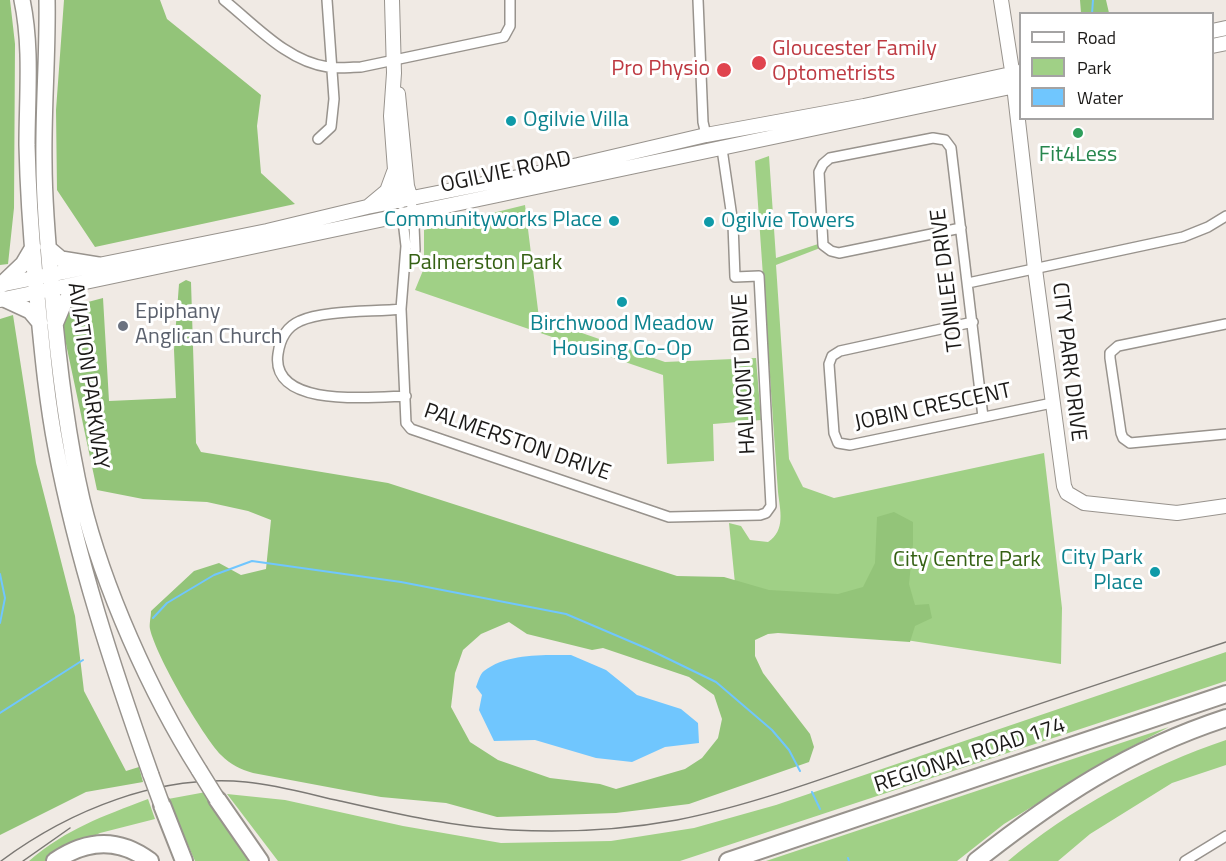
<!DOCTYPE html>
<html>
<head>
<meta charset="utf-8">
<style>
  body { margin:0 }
  #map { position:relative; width:1226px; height:861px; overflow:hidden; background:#f0eae4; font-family:"Titillium Web",sans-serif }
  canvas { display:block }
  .legend { position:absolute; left:1019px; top:12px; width:195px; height:108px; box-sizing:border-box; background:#fff; border:2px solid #a4a3a3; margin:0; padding:8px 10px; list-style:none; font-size:18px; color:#1c1a18 }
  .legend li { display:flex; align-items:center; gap:12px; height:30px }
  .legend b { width:30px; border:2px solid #a4a3a3 }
</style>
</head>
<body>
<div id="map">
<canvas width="1226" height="861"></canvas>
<ul class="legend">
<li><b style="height:8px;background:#fff"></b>Road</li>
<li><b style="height:16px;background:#a0d086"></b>Park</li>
<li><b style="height:16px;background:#70c6fe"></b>Water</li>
</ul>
</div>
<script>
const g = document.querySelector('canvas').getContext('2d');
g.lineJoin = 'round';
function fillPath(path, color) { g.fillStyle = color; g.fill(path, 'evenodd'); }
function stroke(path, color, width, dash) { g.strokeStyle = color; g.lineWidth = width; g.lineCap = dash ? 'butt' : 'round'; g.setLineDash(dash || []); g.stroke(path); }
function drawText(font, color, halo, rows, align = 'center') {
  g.font = font + ' "Titillium Web",sans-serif'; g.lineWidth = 6; g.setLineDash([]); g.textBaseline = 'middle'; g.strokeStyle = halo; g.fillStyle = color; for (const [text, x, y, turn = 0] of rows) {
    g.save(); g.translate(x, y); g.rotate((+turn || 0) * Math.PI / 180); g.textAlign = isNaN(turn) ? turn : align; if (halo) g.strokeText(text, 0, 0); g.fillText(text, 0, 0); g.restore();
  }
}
fillPath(new Path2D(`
  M769 156 776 258 818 244 820 248 776 265 789 459 803 487 834 498 1044 453 1062 608 1061 664 738 614 729 523 741 526 750 540 768 542C786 530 780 510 778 492L755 161Z
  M525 205 539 318 665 362 756 358 761 420 713 424 714 461 667 464 663 375 415 290 424 268V230Z
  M1226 652V681L680 861H278L227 794 285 800 403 826 501 843 611 841 694 828 776 805Z
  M1169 727 1114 756 1004 824 957 861H766Z
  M1226 740V765L1172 783 1090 834 1058 861H1008C1068 810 1151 765 1226 740Z
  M206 792 253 861H195L168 799Z
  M148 799 155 819 100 833 58 853 46 861H29C68 828 101 817 148 799Z`), '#a0d086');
fillPath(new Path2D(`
  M0 0H10L15 44 14 208 8 264 0 265Z
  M64 0H160L167 19 261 95 257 126 261 173 295 204 95 247 57 190 56 110Z
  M1080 0H1106L1109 13H1081Z
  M186 280 191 282 196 443 201 452 388 483 677 576 724 577 769 590 838 594 863 587 875 563 877 517 894 512 913 522V544L909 584 915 605 929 604 932 618 915 626 910 642 778 633 768 634 755 640V656L763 673 810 734 814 747 809 762 689 804 616 813 497 817 446 803 381 797 253 773C240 769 231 765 221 755 202 735 156 656 150 629 149 624 151 617 151 611L194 571 219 563 241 575 266 569 271 520 248 511 207 502 143 499 97 490 62 325 73 306 103 298 109 401 176 398 174 350 179 284ZM509 622 527 634 592 650 603 648 689 677 714 695 722 719 718 738 702 758 685 769 616 789 600 784 550 778 498 760 470 742 451 707 455 673 463 650 481 634Z
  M13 315 36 463 75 616 84 691 126 771 139 767 143 782 86 792 0 835V319Z`), '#93c479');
fillPath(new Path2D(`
  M571 655 606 670 637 695 681 709 698 723 699 743 665 747 632 762 596 758 535 740 494 741 479 710 482 695 476 687C478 682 480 674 484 671 507 653 544 655 571 655Z`), '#70c6fe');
stroke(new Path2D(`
  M1092 14 1093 0
  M0 574 5 598 0 623
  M153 618 167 603 214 575 252 561 401 582 566 614 648 649 716 682 772 730 789 750 800 771
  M0 713 83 660
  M812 792 820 809
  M848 858 849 861`), '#70c6fe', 2);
const street = new Path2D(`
  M224 0C255 25 288 62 328 67 339 69 350 67 361 67L504 37 510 26V0
  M698 0 703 122 706 135
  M318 139 331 127 334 99 327 0
  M402 212 406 246 401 309 406 423 411 429 669 517 760 515 766 513 771 506 759 276 735 277 733 224 722 149
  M961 228 839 253 831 251 823 245 819 172 823 164 830 158 933 138 945 140 951 148 983 417
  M406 267 415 250 414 226 411 199
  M968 283 1183 237 1208 227 1226 216
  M401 309C374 312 323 310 300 321 286 327 280 339 278 354 270 409 374 397 406 396
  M973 322 840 351 832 356 829 364 834 433 838 443 850 445 1052 403
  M1226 324 1118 346 1110 353V358L1121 433 1123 438 1130 443 1226 434
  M1185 861 1226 836`);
const secondary = new Path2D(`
  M392 0 394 73 391 116 395 170 400 201
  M1001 0 1013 77 1035 269 1064 486 1067 493 1084 503 1177 513 1226 506
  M1212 31 1226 28
  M1212 46 1226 43
  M398 94 407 186 411 199
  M369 206 387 191 394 172
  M0 285 267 231 367 207 578 165 706 135 864 106 1020 72
  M0 300 1020 85`);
const primary = new Path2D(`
  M22 0C32 47 27 97 27 145 28 189 31 233 35 276 41 334 45 391 56 448 77 559 113 668 151 775
  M47 0C48 54 43 109 44 163 44 205 48 248 52 290 58 361 66 431 82 500 103 587 151 694 199 770
  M48 248 61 259 98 265
  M1 285 23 264 33 247
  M4 299 30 311 40 323
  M56 322 64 303 79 284`);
const highway = new Path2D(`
  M217 799 260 861
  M162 805 184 861
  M55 861C86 840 118 837 150 861
  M728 861 1226 694
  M976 861C1056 798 1128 750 1226 718`);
stroke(street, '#98938d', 12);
stroke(secondary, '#98938d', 16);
stroke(primary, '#98938d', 18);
stroke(highway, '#98938d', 20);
stroke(street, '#fff', 9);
stroke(secondary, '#fff', 14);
stroke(primary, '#fff', 15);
stroke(highway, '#fff', 16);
stroke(new Path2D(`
  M1 861C70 810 159 774 246 782 278 785 309 794 340 801 397 814 453 827 511 830 567 833 622 830 677 820 763 803 851 768 934 740 1031 706 1129 674 1226 642
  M23 861 70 828`), '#7b7874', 1.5);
const primaryBridge = new Path2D(`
  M199 770 217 799
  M151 775 162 805`);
stroke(primaryBridge, '#98938d', 18, []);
stroke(primaryBridge, '#fff', 15);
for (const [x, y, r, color] of [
  [759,63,8,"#e0444e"],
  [724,70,8,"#e0444e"],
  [511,121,6,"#0f9aa8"],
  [1078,133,6,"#2e9e5b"],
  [614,221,6,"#0f9aa8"],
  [709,222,6,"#0f9aa8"],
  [622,302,6,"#0f9aa8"],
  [123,326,6,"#6b7280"],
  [1155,572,6,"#0f9aa8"]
]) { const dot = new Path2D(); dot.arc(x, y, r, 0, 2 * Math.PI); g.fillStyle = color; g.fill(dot); stroke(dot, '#fff', 2); }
drawText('22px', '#be3a42', '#fff', [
  ["Gloucester Family",772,50],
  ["Optometrists",772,75],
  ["Pro Physio",710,70,"right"]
], 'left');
drawText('22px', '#0d838f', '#fff', [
  ["Ogilvie Villa",523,121],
  ["Communityworks Place",602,221,"right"],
  ["Ogilvie Towers",721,222],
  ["Birchwood Meadow",622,325,"center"],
  ["Housing Co-Op",622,350,"center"],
  ["City Park",1143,559,"right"],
  ["Place",1143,584,"right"]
], 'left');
drawText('22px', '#27864d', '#fff', [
  ["Fit4Less",1078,156]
]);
drawText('22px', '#1c1a18', '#fff', [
  ["OGILVIE ROAD",506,173,-12],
  ["TONILEE DRIVE",948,280,-97],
  ["CITY PARK DRIVE",1068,362,83],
  ["HALMONT DRIVE",745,374,-93],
  ["AVIATION PARKWAY",87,376,82],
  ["JOBIN CRESCENT",933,408,-12],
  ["PALMERSTON DRIVE",517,443,19],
  ["REGIONAL ROAD 174",970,756,-18]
]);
drawText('22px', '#356114', '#fff', [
  ["Palmerston Park",485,264],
  ["City Centre Park",967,561]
]);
drawText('22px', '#5b616d', '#fff', [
  ["Epiphany",135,313],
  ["Anglican Church",135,338]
], 'left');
</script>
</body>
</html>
